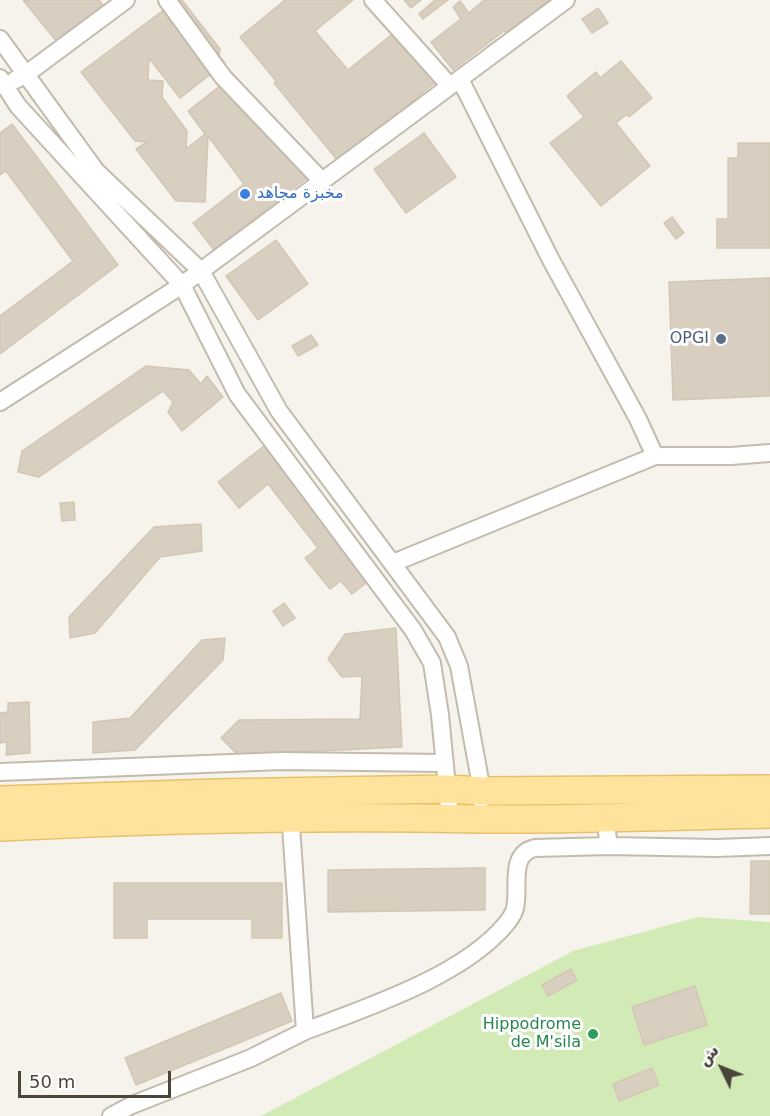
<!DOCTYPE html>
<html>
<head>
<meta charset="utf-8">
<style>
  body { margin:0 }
  #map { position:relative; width:770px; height:1116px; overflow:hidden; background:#f6f3ec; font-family:"DejaVu Sans","Noto Sans Arabic",sans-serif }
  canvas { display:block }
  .north { position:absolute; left:692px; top:1038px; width:60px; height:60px; -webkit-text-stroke:4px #fff; paint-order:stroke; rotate:313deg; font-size:16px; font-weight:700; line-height:24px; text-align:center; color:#4b4439 }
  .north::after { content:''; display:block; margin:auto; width:21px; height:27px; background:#4b4439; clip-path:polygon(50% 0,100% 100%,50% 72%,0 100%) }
  .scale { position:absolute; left:18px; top:1071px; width:153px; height:27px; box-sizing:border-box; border:3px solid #4b4439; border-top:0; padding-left:8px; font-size:18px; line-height:21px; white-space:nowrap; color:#4b4439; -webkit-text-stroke:4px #fff; paint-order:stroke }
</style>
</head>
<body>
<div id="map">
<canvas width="770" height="1116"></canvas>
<div class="north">ش</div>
<div class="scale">50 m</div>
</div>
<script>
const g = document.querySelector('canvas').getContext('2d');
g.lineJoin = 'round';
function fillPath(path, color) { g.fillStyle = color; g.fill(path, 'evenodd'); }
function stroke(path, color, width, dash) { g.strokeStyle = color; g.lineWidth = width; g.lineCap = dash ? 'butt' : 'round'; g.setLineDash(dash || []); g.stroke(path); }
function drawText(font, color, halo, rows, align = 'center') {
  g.font = font + ' "DejaVu Sans","Noto Sans Arabic",sans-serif'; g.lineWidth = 6; g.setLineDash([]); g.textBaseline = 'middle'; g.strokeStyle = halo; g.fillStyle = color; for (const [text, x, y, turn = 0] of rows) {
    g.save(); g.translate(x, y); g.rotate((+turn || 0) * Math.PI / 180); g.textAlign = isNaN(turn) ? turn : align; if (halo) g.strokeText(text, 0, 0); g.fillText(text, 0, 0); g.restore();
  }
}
fillPath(new Path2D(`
  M698 917 770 922V1116H261L573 951Z`), '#d2eab5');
const building = new Path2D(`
  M23 0H99L112 16 66 53Z
  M177 0H182L220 49 219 56 225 63 180 98 149 58 148 80 163 81 162 97 187 131 186 149 205 134 188 111 234 75 291 149 313 173 214 250 193 223 244 184 208 136 205 202 176 201 136 149 147 142 135 141 81 72Z
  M285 0H353L315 31 348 70 396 31 437 81 339 162 274 83 276 81 240 37Z
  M404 0H421L411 8Z
  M435 0H448L423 19 419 14Z
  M484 0H549L507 33 504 31 453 70 431 42 461 19 453 7 460 1 469 13Z
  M598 8 608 23 592 33 582 19Z
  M621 61 652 98 629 117 627 114 616 123 650 166 601 206 550 143 584 117 567 96 596 72 600 78Z
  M12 124 118 265 0 354V316L73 261 6 171 0 175V133Z
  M424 133 456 177 406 213 374 169Z
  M738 143H770V248H717V219H728V158H738Z
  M672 217 684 233 676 239 664 223Z
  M276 240 308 284 258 320 226 276Z
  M770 278V396L673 400 669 282Z
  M311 335 318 345 298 356 292 346Z
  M146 366 189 370 201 384 207 376 223 397 182 431 168 412 173 402 163 391 39 477 18 472 22 451Z
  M269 442 375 576 352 594 341 581 330 589 305 558 318 548 268 484 239 508 218 482Z
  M74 502 75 520 62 521 60 503Z
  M201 524 202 551 160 557 95 633 70 638 69 617 154 527Z
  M284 603 295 618 283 626 273 611Z
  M396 628 402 747 238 755 221 738 239 720 360 719 362 676 342 677 328 659 345 634Z
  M225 638 223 660 135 750 93 753V722L130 718 202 640Z
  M29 702 30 753 6 755 7 742 0 743V713L8 712V703Z
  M751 861H770V914H750Z
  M485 868V910L328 912V870Z
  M114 883H282V938H252V919H147V938H114Z
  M571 969 577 980 548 996 542 985Z
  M695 986 707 1025 644 1045 632 1007Z
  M281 993 292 1021 136 1085 125 1058Z
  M652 1068 659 1085 619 1101 613 1084Z`);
fillPath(building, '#d8cfc1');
stroke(building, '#d3c7b4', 1.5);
const minor = new Path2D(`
  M167 0 223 77 322 181
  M373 0 450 86
  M0 39 96 171 201 271 279 411 447 637 459 666 482 791 481 800
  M0 78 18 106 182 285 237 394 413 630 432 663 440 715 450 817
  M15 80 25 75 126 0
  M0 402 182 285 566 0
  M655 456H731L770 453
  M393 563 655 456 638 419 551 260 460 79
  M0 772 282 761 444 763
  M609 846 717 848 770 846
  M305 1031C368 1007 463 976 506 924 510 919 514 914 515 908 520 888 508 854 535 848L609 846 605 818
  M111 1116 132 1105 251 1058 305 1031 290 811`);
const primary = new Path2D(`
  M0 800 216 793 447 789 482 791 770 789
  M0 827C160 819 320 816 480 819 577 820 673 816 770 814`);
stroke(minor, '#c2bbae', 20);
stroke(primary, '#e6c16a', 30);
stroke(minor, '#fff', 16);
stroke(primary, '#ffe39c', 27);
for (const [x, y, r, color] of [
  [245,194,6,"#3f7fe0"],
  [721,339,6,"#5c6f8a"],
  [593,1034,6,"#2e9e5b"]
]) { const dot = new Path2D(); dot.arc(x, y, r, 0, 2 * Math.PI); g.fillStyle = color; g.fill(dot); stroke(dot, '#fff', 2); }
drawText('16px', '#366cbe', '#fff', [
  ["مخبزة مجاهد",257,194]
], 'left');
drawText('16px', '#4e5e75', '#fff', [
  ["OPGI",709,339]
], 'right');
drawText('16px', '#27864d', '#fff', [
  ["Hippodrome",581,1025],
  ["de M'sila",581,1043]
], 'right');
</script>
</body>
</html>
